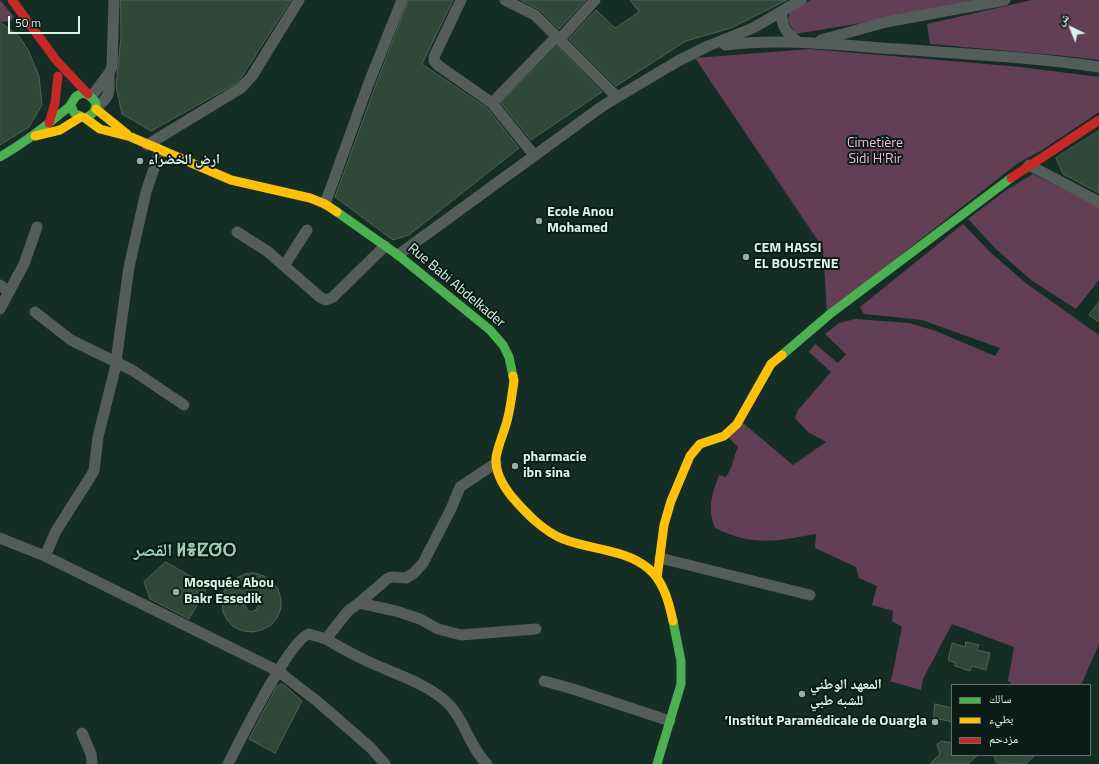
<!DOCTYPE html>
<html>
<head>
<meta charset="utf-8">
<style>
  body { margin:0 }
  #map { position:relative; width:1099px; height:764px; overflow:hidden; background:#142e26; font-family:"Titillium Web","Noto Naskh Arabic",sans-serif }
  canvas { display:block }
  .legend { position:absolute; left:951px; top:684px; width:140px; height:72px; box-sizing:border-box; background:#0a1c15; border:1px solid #5e726a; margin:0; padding:5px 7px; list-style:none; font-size:12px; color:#ddf4e9 }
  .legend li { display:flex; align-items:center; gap:8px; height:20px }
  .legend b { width:20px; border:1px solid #5e726a }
  .north { position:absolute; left:1051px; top:8px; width:40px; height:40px; -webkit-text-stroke:3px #0a1c15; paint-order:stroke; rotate:317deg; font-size:11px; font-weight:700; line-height:16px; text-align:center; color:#ddf4e9 }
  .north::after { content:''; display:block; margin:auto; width:14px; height:18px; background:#ddf4e9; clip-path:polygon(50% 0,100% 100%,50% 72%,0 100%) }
  .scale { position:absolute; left:8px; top:16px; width:72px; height:18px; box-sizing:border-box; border:2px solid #ddf4e9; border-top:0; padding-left:5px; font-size:12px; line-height:14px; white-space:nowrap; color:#ddf4e9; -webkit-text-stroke:3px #0a1c15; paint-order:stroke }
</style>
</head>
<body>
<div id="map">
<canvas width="1099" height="764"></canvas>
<ul class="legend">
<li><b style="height:5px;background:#4caf50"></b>سالك</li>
<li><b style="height:5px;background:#ffc107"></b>بطيء</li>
<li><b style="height:5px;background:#c62828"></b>مزدحم</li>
</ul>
<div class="north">ش</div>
<div class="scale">50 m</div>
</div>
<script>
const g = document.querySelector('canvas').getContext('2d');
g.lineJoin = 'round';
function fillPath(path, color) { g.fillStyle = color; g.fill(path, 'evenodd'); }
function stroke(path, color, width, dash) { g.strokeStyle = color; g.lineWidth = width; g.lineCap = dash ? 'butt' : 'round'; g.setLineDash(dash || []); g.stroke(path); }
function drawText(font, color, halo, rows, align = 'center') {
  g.font = font + ' "Titillium Web","Noto Naskh Arabic","Noto Sans Tifinagh",sans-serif'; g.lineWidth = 4; g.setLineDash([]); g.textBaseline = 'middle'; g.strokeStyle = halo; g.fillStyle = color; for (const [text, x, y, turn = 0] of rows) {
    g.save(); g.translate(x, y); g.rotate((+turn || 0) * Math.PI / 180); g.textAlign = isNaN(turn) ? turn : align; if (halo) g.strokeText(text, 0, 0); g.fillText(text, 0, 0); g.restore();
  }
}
fillPath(new Path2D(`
  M0 0 14 17 10 21 0 22Z
  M811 0H981L922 13 795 34 788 20 790 12Z
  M1032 0H1099V60L1066 56 930 44 927 24Z
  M810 49 1021 67 1099 77V112L1042 150 1018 163 827 313 823 248 695 58Z
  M1033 174 1099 207V280L1076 309 1031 280 996 249 968 219 1005 191Z
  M963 224 991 253 1027 284 1099 335V644L1081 685H1013L1008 681 1014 647 952 624 923 679 921 690 889 681H891L902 627 892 621 893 611 872 605 877 586 859 578 856 567 815 548 816 534C775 541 755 547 715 528 707 507 712 495 719 475L726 477C733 467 733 458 738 447L726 435 743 423 793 465 826 442 808 432 795 418 798 410 831 372 809 352 815 344 838 363 846 354 825 334 839 323 855 319 909 323 936 331 995 356 1000 348 922 320 864 314 860 307Z`), '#623f54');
const building = new Path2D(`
  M121 0H291L243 75 237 83 151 131 122 114 116 87 121 37Z
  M409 0H453L422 64 487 108 519 148 409 235 393 240 335 197 375 87Z
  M521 0H586L559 29 540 10Z
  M630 0H787L731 28 686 41 616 86 569 39 596 10 615 28 639 12Z
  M0 22 19 36 28 50 39 76 42 105 29 127 0 145Z
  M557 46 602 92 531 140 501 103Z
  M1099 131V193L1063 174 1056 158Z
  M1099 302V322L1089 315Z
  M166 562 208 586 189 619 150 599 144 582Z
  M254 573 264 576 272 581 278 589 281 599V608L277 618 271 625 262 630 253 632 243 631 234 627 227 620 223 612 222 602 223 593 228 584 236 578 245 574ZM254 595 260 602 256 610 250 612 243 604 246 599Z
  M966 642 979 645 977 650 990 653 986 670 972 666 970 671 955 666V663L948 660 952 643 965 647Z
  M283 684 302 701 275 753 249 739 277 686Z
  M935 704 952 708V722L934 718Z
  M942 741 952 743V755H978L968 764H930L940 754 937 745Z
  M994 755H1035L1026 764 997 763Z`);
fillPath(building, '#2f483a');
stroke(building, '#4e6156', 1);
stroke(new Path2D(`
  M461 0 434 57V61L439 66 492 103
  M505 0 535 15 617 97
  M782 12C781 26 786 33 798 42
  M559 40 595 0
  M821 40 886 22 1005 0
  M725 45C782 38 839 45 897 49 964 54 1032 57 1099 67
  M92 96 109 73 112 67 114 0
  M96 107C112 97 109 90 109 73
  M147 145 241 88 252 76 299 0
  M534 155 492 103 556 37
  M1029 165 1099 202
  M325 204 368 85 402 0
  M237 232 267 251 320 297 326 300 333 297 385 246
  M398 255 604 105 678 61 708 46 753 28 801 0
  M284 266 307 230
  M0 285 8 291
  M0 309 24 264 37 227
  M35 312 71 340 132 370 184 405
  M0 538 45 556 278 671 318 702 371 748 385 764
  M45 556 56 531 94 471 98 437 115 369 129 267 146 192 160 151
  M660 558 810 595
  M359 603 387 579 391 577 406 578 414 573 423 563 451 509 460 487 496 463
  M326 639C344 650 363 660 383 668 403 677 425 684 443 699 465 717 468 746 487 764
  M544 681 573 689 670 721
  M82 733 91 754 92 764
  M228 764C240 741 289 640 309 634L326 639 348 611 359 603 396 611 420 619 438 629 461 635 536 629`), '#535d59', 11);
stroke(new Path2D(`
  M0 157C22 144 40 131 60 114 64 111 69 108 71 104 74 100 74 97 78 95 83 92 88 94 92 98 101 107 94 114 85 118L74 113 71 105
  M337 212 398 255 490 330 503 345 509 357 513 376
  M782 355 830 314 1011 178
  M657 764 681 684V661L673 621`), '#4caf50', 9);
stroke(new Path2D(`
  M96 109 127 134
  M85 118 100 129 131 137 231 180 310 198 325 204 337 212
  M35 136 60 130 81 117
  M513 376 514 381C512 393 511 405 508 417 505 431 498 444 496 458 495 472 504 487 512 497 526 513 543 531 563 539 591 550 626 549 649 569 664 582 669 603 673 621
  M657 578 664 525 671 501 690 456 700 444 724 436 737 424 771 364 782 355`), '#ffc107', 9);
stroke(new Path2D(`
  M12 0 56 60 88 94
  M49 123 55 103 58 76
  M1011 178 1099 120`), '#c62828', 9);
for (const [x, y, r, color] of [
  [140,161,4,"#97afa5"],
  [539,221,4,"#97afa5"],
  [746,257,4,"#97afa5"],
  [515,466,4,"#97afa5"],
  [176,592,4,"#97afa5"],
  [802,694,4,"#97afa5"],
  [935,722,4,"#97afa5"]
]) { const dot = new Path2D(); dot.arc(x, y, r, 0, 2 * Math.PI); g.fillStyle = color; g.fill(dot); stroke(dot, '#0a1c15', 1.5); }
drawText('14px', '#f6b6d9', '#0a1c15', [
  ["Cimetière",875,144],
  ["Sidi H'Rir",875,160]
]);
drawText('bold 14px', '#ddf4e9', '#0a1c15', [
  ["ارض الخضراء",148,161],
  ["Ecole Anou",547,213],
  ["Mohamed",547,229],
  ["CEM HASSI",754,249],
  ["EL BOUSTENE",754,265],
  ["pharmacie",523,458],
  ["ibn sina",523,474],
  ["Mosquée Abou",184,584],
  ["Bakr Essedik",184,600],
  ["المعهد الوطني",810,686],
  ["للشبه طبي",810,702],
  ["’Institut Paramédicale de Ouargla",927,722,"right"]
], 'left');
drawText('14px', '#ddf4e9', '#0a1c15', [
  ["Rue Babi Abdelkader",456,286,40]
]);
drawText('bold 18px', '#9ecdb7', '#0a1c15', [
  ["القصر ⵍⴻⵇⵚⵔ",185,552]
]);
</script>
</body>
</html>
